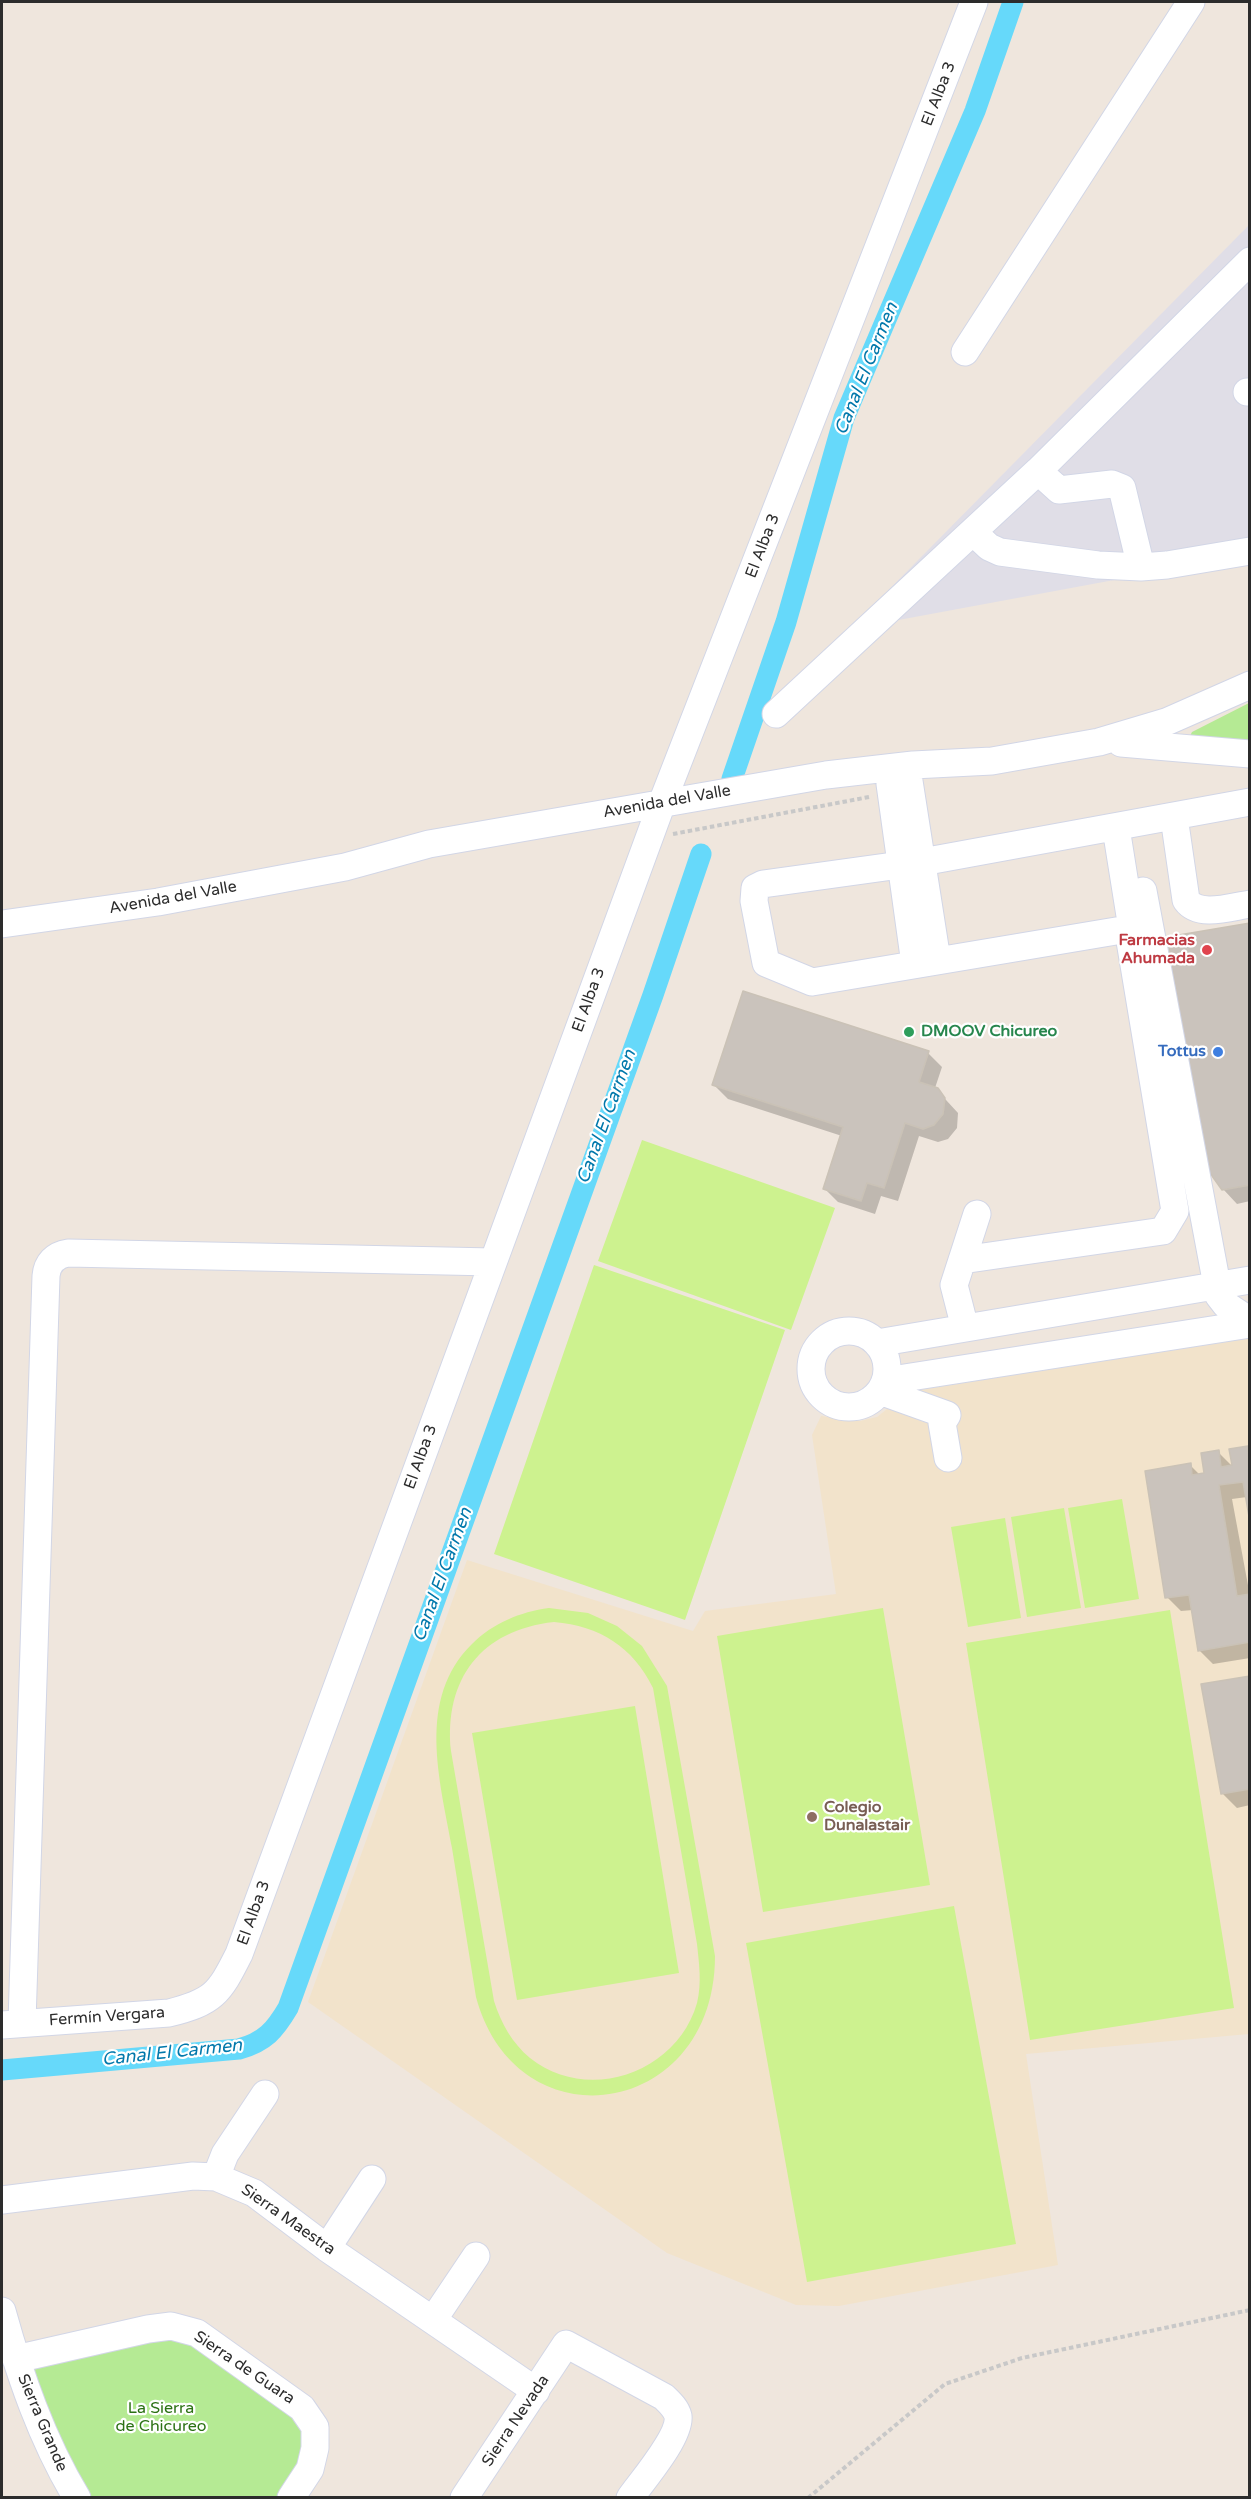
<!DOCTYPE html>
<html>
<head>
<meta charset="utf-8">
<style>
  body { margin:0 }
  #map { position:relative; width:1251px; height:2499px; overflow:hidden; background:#efe6dd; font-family:"Varela Round",sans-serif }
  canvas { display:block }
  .frame { position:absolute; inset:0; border:3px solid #2c2c2c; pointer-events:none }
</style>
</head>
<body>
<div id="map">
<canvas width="1251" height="2499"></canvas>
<div class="frame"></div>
</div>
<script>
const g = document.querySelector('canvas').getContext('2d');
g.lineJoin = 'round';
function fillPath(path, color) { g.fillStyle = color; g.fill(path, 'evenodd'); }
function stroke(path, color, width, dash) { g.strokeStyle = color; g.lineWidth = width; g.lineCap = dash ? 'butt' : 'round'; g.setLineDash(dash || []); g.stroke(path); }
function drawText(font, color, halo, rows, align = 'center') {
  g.font = font + ' "Varela Round",sans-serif'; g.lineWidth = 4.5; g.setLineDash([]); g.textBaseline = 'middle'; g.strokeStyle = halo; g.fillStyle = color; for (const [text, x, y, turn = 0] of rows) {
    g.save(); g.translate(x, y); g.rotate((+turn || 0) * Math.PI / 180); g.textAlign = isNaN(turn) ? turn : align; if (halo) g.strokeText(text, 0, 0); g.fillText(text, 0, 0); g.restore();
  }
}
fillPath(new Path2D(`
  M1249 225V555L850 629Z`), '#e0dee7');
fillPath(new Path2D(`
  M1249 1331V2034L1026 2054 1058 2265 839 2306 796 2305 667 2253 308 2002 467 1560 693 1631 705 1611 836 1594 812 1435 821 1416 860 1421 877 1417 892 1405 897 1384Z`), '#f2e3cb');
fillPath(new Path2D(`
  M1249 703V746L1190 736 1192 732Z
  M174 2336 196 2343 293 2412 304 2433 302 2457 279 2497H86L26 2364Z`), '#b5ea94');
fillPath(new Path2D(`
  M642 1140 835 1208 791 1330 598 1261Z
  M594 1265 785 1330 685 1620 494 1554Z
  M1122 1499 1139 1599 1085 1608 1068 1508Z
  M1064 1508 1081 1608 1027 1617 1011 1517Z
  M1005 1518 1021 1618 968 1627 951 1527Z
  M549 1608 588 1613 617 1626 642 1646 667 1686 715 1956C715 2118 517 2148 476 1997 468 1947 460 1898 452 1848 440 1780 416 1699 472 1644 493 1623 520 1612 549 1608ZM554 1622C600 1626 633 1647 653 1688L697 1944C699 1963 702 1983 697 2003 677 2073 588 2104 530 2058 512 2043 501 2023 494 2001L451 1751C444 1679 481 1630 554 1622Z
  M883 1608 930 1885 763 1912 717 1636Z
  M1170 1610 1234 2008 1030 2040 966 1643Z
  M635 1706 679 1973 517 2000 472 1733Z
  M954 1906 1016 2244 807 2282 746 1943Z`), '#cdf28f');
fillPath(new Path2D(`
  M1250 924V1201L1237 1204 1223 1189Z
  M928 1053 942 1067 935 1088 958 1113 957 1128 948 1139 938 1142 919 1136 898 1201 881 1196 875 1214 838 1202 824 1188 842 1136 728 1099 714 1085Z
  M1247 1448 1250 1450V1512L1247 1497 1232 1499 1250 1596V1658L1213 1664 1199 1650 1193 1610 1181 1611 1167 1597 1190 1465 1200 1475 1205 1474 1218 1452 1234 1468Z
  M1250 1677V1805L1237 1808 1223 1794Z`), '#0003');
stroke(new Path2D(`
  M732 779 786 622 844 418 975 111 1013 2
  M2 2070 239 2049C265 2042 275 2030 288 2008L653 995 701 854`), '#66d9fa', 21);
const building = new Path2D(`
  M1250 923V1185L1222 1190 1205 1166 1167 937Z
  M743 991 929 1051 919 1082 938 1088 945 1098 943 1114 934 1125 923 1129 905 1123 884 1188 867 1183 861 1201 823 1189 843 1127 712 1085Z
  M1248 1446 1250 1522 1243 1482 1219 1485 1237 1596 1250 1594V1642L1198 1651 1189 1595 1165 1598 1145 1471 1191 1463 1192 1475 1204 1473 1201 1453 1219 1450 1221 1467 1232 1465 1229 1449Z
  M1250 1676V1789L1221 1794 1201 1684Z`);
fillPath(building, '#cac3bc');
stroke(building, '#cac2b6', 1.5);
const minor = new Path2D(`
  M965 352 1191 2
  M1247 392H1250
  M1038 471 1059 490 1112 484 1122 488 1141 567
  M973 532 989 547 1000 552 1098 565 1141 567 1167 565 1250 551
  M776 714 1038 471 1250 261
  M1121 743 1250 754
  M909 781 937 960
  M890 784 915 964
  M1174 817 1186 900C1199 918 1230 907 1250 904
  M1116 828 1131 922 1128 929 812 982 766 963 754 901 755 888 763 884 922 862 1250 802
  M1143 891 1219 1296 1226 1305 1250 1321
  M2 924 158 902 345 867 429 844 826 775 913 765 992 761 1099 742 1166 722 1250 685
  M962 1260 1163 1231 1175 1211 1128 929
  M965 1328 954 1285 977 1214
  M811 1369a38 38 0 1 1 76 0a38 38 0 1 1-76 0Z
  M877 1343 1250 1280
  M885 1381 1250 1324
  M880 1391 947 1415 942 1423 948 1458
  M22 2022 46 1276C47 1263 55 1255 68 1253L493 1262
  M2 2025 169 2013C213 2002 219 1994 239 1954L662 803 974 2
  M216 2177 225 2154 265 2094
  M2 2200 193 2176 216 2177 254 2193 327 2248 536 2391
  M327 2248 372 2179
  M2 2311C20 2376 42 2440 77 2498
  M433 2320 476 2256
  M16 2359 148 2329 171 2326 197 2333 302 2408 315 2427V2448L310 2469 291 2498
  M464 2498 566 2344 664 2397C669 2402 676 2408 678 2416 681 2436 642 2481 630 2498`);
stroke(minor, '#d2d6e6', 29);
stroke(new Path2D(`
  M673 834 869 797
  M808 2498 945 2384 1022 2358 1250 2310`), '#c8c8c8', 4, [4.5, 3]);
stroke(minor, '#fff', 27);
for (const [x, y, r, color] of [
  [1207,950,6,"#e0444e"],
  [909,1032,6,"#2e9e5b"],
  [1218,1052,6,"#3f7fe0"],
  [812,1817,6,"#8d6e63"]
]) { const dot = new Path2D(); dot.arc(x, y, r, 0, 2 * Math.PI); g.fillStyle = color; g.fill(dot); stroke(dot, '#fff', 2); }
drawText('16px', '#2c2c2c', '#fff', [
  ["El Alba 3",939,94,-69],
  ["El Alba 3",763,546,-69],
  ["Avenida del Valle",667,802,-10],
  ["Avenida del Valle",173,898,-10],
  ["El Alba 3",589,1000,-70],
  ["El Alba 3",421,1457,-70],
  ["El Alba 3",254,1913,-70],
  ["Fermín Vergara",107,2017,-4],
  ["Sierra Maestra",288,2220,35],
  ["Sierra de Guara",244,2368,34],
  ["Sierra Nevada",516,2421,-56],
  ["Sierra Grande",42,2423,67]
]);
drawText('bold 16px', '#be3a42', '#fff', [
  ["Farmacias",1195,941],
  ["Ahumada",1195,959]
], 'right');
drawText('bold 16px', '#27864d', '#fff', [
  ["DMOOV Chicureo",921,1032]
], 'left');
drawText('bold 16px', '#366cbe', '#fff', [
  ["Tottus",1206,1052]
], 'right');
drawText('bold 16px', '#785e54', '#fff', [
  ["Colegio",824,1808],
  ["Dunalastair",824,1826]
], 'left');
drawText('16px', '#2b7113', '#fff', [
  ["La Sierra",161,2409],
  ["de Chicureo",161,2427]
]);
drawText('italic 18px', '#0178ab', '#fff', [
  ["Canal El Carmen",867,369,-68],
  ["Canal El Carmen",607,1117,-70],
  ["Canal El Carmen",443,1575,-70],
  ["Canal El Carmen",172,2053,-6]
]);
</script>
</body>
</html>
